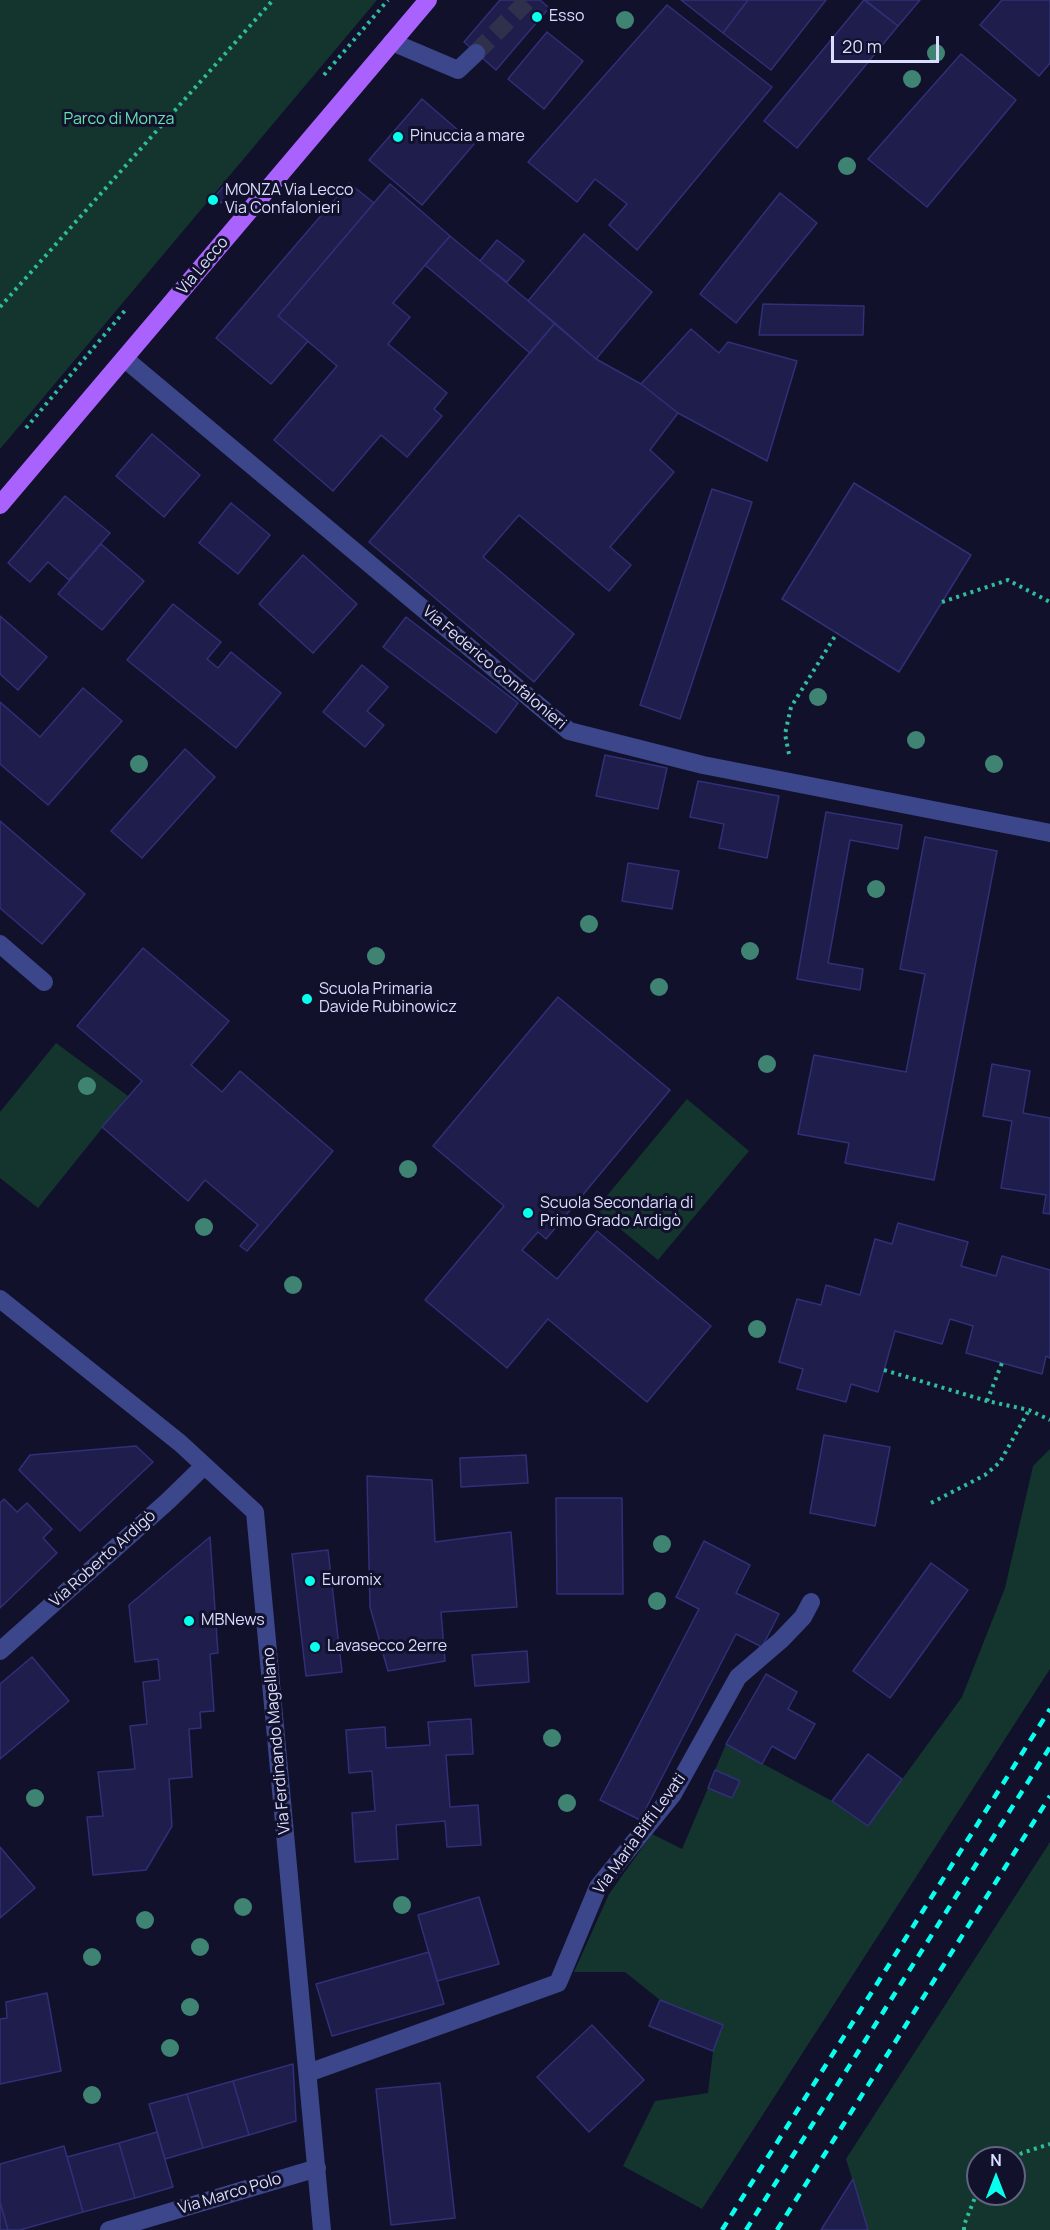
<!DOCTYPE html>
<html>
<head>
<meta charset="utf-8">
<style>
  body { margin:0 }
  #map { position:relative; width:1050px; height:2230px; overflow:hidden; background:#11112b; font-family:Manrope,sans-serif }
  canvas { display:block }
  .north { position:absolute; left:966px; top:2146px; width:60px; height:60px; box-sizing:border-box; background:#11112b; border:2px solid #626380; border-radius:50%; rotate:0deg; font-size:16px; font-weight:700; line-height:24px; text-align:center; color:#dbddff }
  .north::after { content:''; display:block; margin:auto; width:21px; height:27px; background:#07ffee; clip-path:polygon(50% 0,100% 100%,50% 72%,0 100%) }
  .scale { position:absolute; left:831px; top:36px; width:108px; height:27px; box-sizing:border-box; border:3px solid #dbddff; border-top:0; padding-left:8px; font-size:18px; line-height:21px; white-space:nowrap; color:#dbddff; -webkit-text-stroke:4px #11112b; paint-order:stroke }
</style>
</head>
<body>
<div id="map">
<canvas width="1050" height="2230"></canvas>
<div class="north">N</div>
<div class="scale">20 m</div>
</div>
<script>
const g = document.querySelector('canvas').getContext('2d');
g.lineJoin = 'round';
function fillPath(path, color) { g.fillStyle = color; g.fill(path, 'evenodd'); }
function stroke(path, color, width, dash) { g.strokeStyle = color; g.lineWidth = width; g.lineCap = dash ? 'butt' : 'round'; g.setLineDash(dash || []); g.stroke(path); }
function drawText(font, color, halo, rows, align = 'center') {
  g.font = font + ' Manrope,sans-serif'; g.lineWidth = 6; g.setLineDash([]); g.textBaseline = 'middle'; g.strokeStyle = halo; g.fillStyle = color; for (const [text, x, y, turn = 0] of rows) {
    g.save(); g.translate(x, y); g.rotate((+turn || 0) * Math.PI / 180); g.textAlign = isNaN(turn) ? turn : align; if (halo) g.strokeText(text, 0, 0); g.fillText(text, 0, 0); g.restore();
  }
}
fillPath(new Path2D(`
  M0 0H377L0 449Z
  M56 1043 128 1096 38 1208 0 1178V1112Z
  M687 1099 749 1151 658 1260 596 1209Z
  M1050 1449V1669L702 2209 623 2166 655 2101 708 2093 713 2051 723 2025 660 2000 625 1972H574L609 1894 652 1834 682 1849 708 1788 732 1798 740 1781 715 1770 726 1744 832 1801 868 1826 962 1697 1005 1588 1033 1466Z
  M1050 1842V2230H868L846 2159ZM978 2158H1014V2194H978Z`), '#14352e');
const building = new Path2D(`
  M500 0H540L549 8 496 70 464 42Z
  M681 0H748L723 33Z
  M748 0H826L771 70 723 33Z
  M864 0 898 26 797 148 764 121Z
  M865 0H920L898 26Z
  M1002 0H1050V63L1039 76 980 25Z
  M667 5 772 87 637 250 609 225 627 204 595 179 577 202 528 162Z
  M547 32 583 61 544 109 508 79Z
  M961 54 1016 100 927 207 868 159Z
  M422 99 474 144 422 205 369 160Z
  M227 183 234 189 221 203 215 196Z
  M349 183 374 203 278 316 308 341 271 384 216 338Z
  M390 184 450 236 393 303 410 317 388 344 447 393 434 409 442 416 407 457 381 435 333 491 274 440 337 366 278 316Z
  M780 193 817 223 736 323 700 294Z
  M584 234 652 292 596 359 528 301Z
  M450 236 555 323 530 353 425 265Z
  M497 240 524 261 507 282 480 261Z
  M763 304 864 306 863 335H759Z
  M555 323 596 359 641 384 678 413 650 450 674 472 610 547 631 565 609 591 519 515 483 557 574 634 534 682 369 542Z
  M691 329 719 353 728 342 797 361 767 461 678 413 641 384Z
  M152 434 200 475 164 517 116 476Z
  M854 483 971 555 899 672 782 599Z
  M712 489 752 502 680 719 640 705Z
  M65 496 110 533 69 580 48 562 30 582 8 563Z
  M231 503 270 535 238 574 199 543Z
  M101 544 144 581 102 630 58 594Z
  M303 555 357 604 313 653 259 604Z
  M173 604 221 642 207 659 218 668 231 652 281 693 236 748 127 660Z
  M0 616 47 657 18 690 0 674Z
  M406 617 518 703 496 733 383 647Z
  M362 665 388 687 367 711 384 725 365 747 323 712Z
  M83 688 122 721 48 805 0 764V702L40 737Z
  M185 749 215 777 142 858 111 831Z
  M605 755 667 768 658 809 596 796Z
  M698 781 779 796 767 858 719 848 724 824 690 817Z
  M826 812 902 825 898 849 850 840 828 963 863 969 860 990 797 979Z
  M0 821 85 894 42 944 0 908Z
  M925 837 997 851 934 1180 845 1163 849 1143 798 1134 814 1055 906 1072 925 974 900 969Z
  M628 863 679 871 672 909 622 901Z
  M143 948 229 1021 191 1065 222 1092 240 1071 333 1151 247 1251 240 1246 258 1225 205 1180 188 1201 102 1127 142 1081 77 1026Z
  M558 997 670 1090 546 1239 538 1232 522 1250 557 1279 597 1231 711 1326 647 1402 548 1319 507 1368 425 1300 504 1206 433 1146Z
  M992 1064 1030 1071 1023 1113 1050 1118V1214L1043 1213 1046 1195 1001 1188 1012 1121 983 1116Z
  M898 1223 968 1242 961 1266 996 1276 1002 1256 1050 1270V1358L1046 1356 1042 1374 966 1353 973 1326 950 1319 942 1344 895 1331 878 1392 851 1384 846 1402 797 1389 803 1369 779 1362 797 1299 821 1305 826 1285 860 1295 875 1239 892 1244Z
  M824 1435 890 1447 875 1526 810 1513Z
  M136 1446 153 1462 80 1531 19 1470 30 1455Z
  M526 1455 528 1483 461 1487 460 1458Z
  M367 1476 432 1480 435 1542 511 1532 517 1607 441 1612 445 1661 388 1671 370 1607Z
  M556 1498H622L623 1594H557Z
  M4 1499 17 1512 27 1503 52 1529 43 1538 57 1553 0 1608V1503Z
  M210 1537 218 1653 210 1654 214 1711 200 1712 201 1728 189 1729 192 1777 169 1779 172 1826 146 1870 93 1875 87 1817 103 1816 98 1772 135 1769 130 1726 147 1724 143 1682 160 1680 158 1659 135 1662 129 1605Z
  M704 1541 750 1565 736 1593 779 1614 762 1647 736 1634 640 1820 600 1800 699 1609 676 1597Z
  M328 1550 342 1672 306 1676 292 1554Z
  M931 1563 968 1590 890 1698 853 1671Z
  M527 1651 529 1682 475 1686 472 1655Z
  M32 1657 69 1701 0 1759V1684Z
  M766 1674 797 1692 788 1709 815 1724 795 1759 772 1746 762 1764 726 1744Z
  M471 1719 473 1754 446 1755 450 1807 478 1805 481 1845 447 1847 445 1821 396 1825 398 1859 355 1862 352 1813 375 1811 372 1771 349 1773 346 1730 385 1727 386 1748 430 1745 428 1722Z
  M868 1754 902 1779 868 1826 832 1801Z
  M715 1770 740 1781 732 1798 708 1788Z
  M0 1847 35 1888 0 1918Z
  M479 1897 499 1964 437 1981 418 1915Z
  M429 1952 444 2004 332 2036 316 1984Z
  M47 1993 61 2071 0 2084V2019L7 2018 6 2002Z
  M660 2000 723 2025 713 2051 649 2026Z
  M592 2025 644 2080 589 2132 537 2077Z
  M293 2064 296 2121 249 2135 233 2081Z
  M233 2081 249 2135 203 2148 187 2094Z
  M440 2083 455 2218 391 2225 376 2089Z
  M187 2094 203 2148 165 2159 149 2104Z
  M157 2132 173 2187 135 2198 119 2143Z
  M119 2143 135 2198 83 2212 67 2157Z
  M64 2146 83 2212 20 2230H8L0 2202V2164Z
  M853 2179 868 2230H821Z
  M0 2202 8 2230H0Z`);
fillPath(building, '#1e1d4c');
stroke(building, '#312f78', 1.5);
stroke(new Path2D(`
  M476 53 528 0`), '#2f304b', 18, [18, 9]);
stroke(new Path2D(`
  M324 75 388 0
  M0 307 273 0
  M26 428 127 308
  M942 602 1008 580 1050 602
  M789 754 785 734 791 707 837 633
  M884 1370 987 1401 1029 1410 1050 1420
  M987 1401 1002 1363
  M931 1503 985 1475 1000 1462 1029 1410
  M1014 2159 1022 2153 1050 2144
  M964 2230V2225L978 2190`), '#30bd9d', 4, [3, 4.5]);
stroke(new Path2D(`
  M392 42 458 70 476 53
  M125 359 569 731 703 765 1050 833
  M0 944 44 982
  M0 1299 180 1443 255 1512 322 2230
  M0 1651 168 1501 204 1466
  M308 2073 558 1983 598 1887 673 1794 738 1677 781 1640 803 1617 811 1602
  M109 2230 317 2168`), '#3c468a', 18);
stroke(new Path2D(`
  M0 505 428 0`), '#aa62ff', 18);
stroke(new Path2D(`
  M722 2230 1050 1709
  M746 2230 1050 1747
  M777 2230 1050 1796`), '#07ffee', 4.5, [9, 8]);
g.fillStyle = '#3f8372';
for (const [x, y] of [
  [625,20],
  [936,53],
  [912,79],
  [847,166],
  [818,697],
  [916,740],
  [139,764],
  [994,764],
  [876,889],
  [589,924],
  [750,951],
  [376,956],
  [659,987],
  [767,1064],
  [87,1086],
  [408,1169],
  [204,1227],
  [293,1285],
  [757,1329],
  [662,1544],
  [657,1601],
  [552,1738],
  [35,1798],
  [567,1803],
  [402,1905],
  [243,1907],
  [145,1920],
  [200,1947],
  [92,1957],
  [190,2007],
  [170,2048],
  [92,2095]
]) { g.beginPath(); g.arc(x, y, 9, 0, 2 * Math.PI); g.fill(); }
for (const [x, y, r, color] of [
  [537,17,6,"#07ffee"],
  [398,137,6,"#07ffee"],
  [213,200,6,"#07ffee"],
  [307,999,6,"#07ffee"],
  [528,1213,6,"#07ffee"],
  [310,1581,6,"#07ffee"],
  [189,1621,6,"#07ffee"],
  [315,1647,6,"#07ffee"]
]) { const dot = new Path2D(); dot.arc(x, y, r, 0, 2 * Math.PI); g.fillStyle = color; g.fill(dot); stroke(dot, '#11112b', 2); }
drawText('16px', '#dbddff', '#11112b', [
  ["Esso",549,17],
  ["Pinuccia a mare",410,137],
  ["MONZA Via Lecco",225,191],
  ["Via Confalonieri",225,209],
  ["Scuola Primaria",319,990],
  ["Davide Rubinowicz",319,1008],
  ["Scuola Secondaria di",540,1204],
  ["Primo Grado Ardigò",540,1222],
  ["Euromix",322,1581],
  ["MBNews",201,1621],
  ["Lavasecco 2erre",327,1647]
], 'left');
drawText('16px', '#64e1ad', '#11112b', [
  ["Parco di Monza",119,120]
]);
drawText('16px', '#dbddff', '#11112b', [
  ["Via Lecco",203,266,-50],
  ["Via Federico Confalonieri",494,668,40],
  ["Via Roberto Ardigò",103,1559,-42],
  ["Via Ferdinando Magellano",277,1741,-95],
  ["Via Maria Biffi Levati",640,1834,-54],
  ["Via Marco Polo",230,2194,-17]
]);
</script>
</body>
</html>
